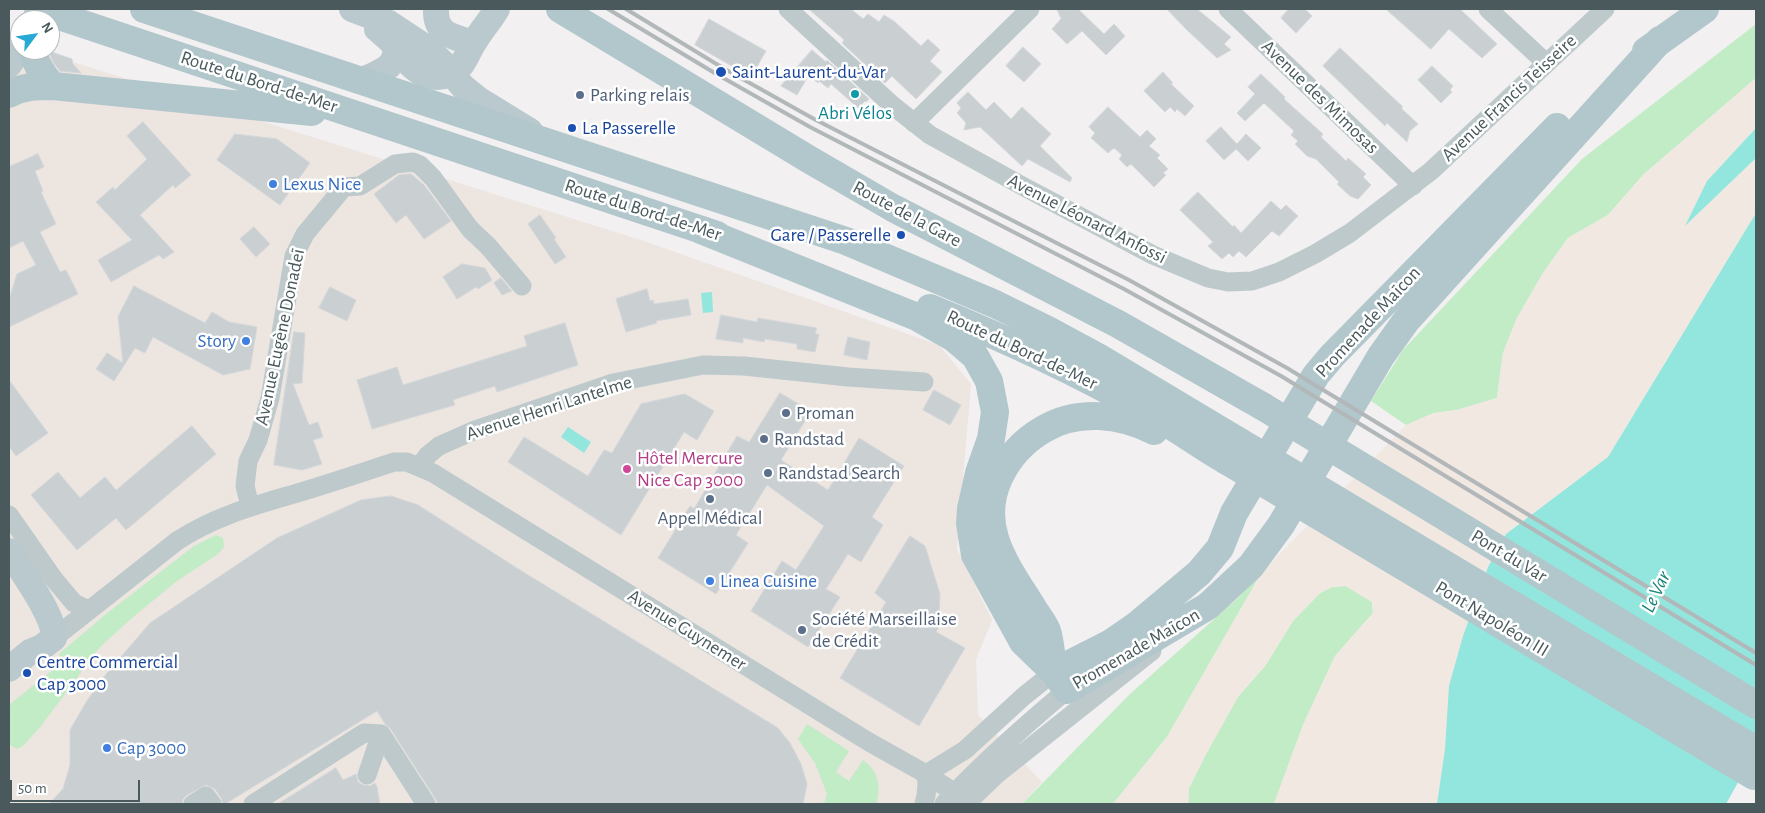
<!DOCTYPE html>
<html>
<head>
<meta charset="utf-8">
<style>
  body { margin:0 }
  #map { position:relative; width:1765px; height:813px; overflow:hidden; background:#f2f0f1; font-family:"Alegreya Sans",sans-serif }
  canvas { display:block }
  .frame { position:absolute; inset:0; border:10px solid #49595c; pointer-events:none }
  .north { position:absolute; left:10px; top:10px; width:50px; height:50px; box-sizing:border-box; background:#fff; border:1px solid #b6bdbe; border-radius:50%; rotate:59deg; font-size:14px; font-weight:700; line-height:20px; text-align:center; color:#49595c }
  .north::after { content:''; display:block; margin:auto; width:18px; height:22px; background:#27a9d5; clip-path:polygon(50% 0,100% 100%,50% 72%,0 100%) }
  .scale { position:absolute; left:10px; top:780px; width:130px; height:22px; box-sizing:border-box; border:2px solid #49595c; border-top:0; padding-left:6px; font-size:15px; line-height:18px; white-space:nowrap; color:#49595c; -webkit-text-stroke:4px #fff; paint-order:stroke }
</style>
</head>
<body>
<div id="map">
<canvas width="1765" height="813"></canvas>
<div class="frame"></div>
<div class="north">N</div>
<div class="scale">50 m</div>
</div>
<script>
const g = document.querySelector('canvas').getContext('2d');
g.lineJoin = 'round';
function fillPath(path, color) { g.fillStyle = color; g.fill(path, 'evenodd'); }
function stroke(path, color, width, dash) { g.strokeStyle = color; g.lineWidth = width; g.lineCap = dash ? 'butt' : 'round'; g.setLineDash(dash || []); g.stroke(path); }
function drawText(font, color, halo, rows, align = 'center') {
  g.font = font + ' "Alegreya Sans",sans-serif'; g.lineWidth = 5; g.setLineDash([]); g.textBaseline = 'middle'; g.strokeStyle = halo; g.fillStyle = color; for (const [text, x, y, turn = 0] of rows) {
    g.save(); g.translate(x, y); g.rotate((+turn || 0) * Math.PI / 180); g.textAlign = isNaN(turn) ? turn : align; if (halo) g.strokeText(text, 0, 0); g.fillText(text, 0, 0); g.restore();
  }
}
fillPath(new Path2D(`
  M9 42 641 240 939 345 971 384 957 549 992 620 976 660 978 715 1042 782 1022 804H9Z`), '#ede5e0');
fillPath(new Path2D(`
  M1756 24V78L1644 174 1608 215 1568 238 1543 273 1517 318 1503 353 1497 398 1457 410 1434 413 1406 425 1371 401 1403 350 1582 159Z
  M216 535 223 538 224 547 218 554 177 581 133 617 100 647 41 726 23 746 17 749 10 745 9 741V705L55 668 60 653 105 615 194 546Z
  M1262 572 1167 737 1113 804H1022L1130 694 1239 597Z
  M1346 586 1372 602 1373 613 1335 656 1303 725 1274 804H1188L1189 788 1206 754 1238 696 1265 666 1293 621 1320 593 1332 587Z
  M807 724 849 751 836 772 849 781 863 760C878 770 882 788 876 804H821L825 801 827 794 815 763 798 739Z`), '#c2ecc5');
fillPath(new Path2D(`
  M1756 78V128L1707 181 1686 225 1756 158 1755 215 1608 457 1506 534 1488 567 1463 636 1437 804H1274L1303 725 1335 656 1373 613 1372 602 1346 586 1332 587 1320 593 1293 621 1265 666 1238 697 1206 754 1189 788 1188 804H1113L1167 737 1262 572 1406 425 1434 413 1457 410 1497 398 1503 353 1517 318 1543 273 1568 238 1608 215 1644 174Z`), '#f2e8e2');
fillPath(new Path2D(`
  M1756 128V158L1685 226 1707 181Z
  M1756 213V750L1726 804H1437L1445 749 1449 686 1463 636 1488 567 1506 534 1608 457Z
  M712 292 713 312 703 313 701 293Z
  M568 427 591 442 584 453 561 437Z`), '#92e6dd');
const building = new Path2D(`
  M809 9H851L863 19 868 14 879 22 884 15 895 22 921 46 928 39 940 50 930 61 942 72 916 99 892 76 885 83 842 43 844 40Z
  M1057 9 1070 10 1078 9 1104 34 1114 24 1125 36 1106 55 1082 31 1067 44 1052 29 1061 19Z
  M1167 9H1197L1231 37 1224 44 1231 50 1217 58 1187 30Z
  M1289 9H1305L1312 16 1296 33 1281 18Z
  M1386 9H1460L1497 44 1482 58 1449 29 1431 49Z
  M709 19 766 51 751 77 695 45Z
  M1023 47 1041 64 1024 82 1006 66Z
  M1340 48 1403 107 1401 108 1418 124 1410 131 1407 142 1387 123 1385 126 1323 66Z
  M812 50 826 62 827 60 869 99 866 102 865 101 858 108 831 84 828 88 819 81 818 83 809 75 797 95 781 86Z
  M49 51 72 59 73 64 81 73 60 71 53 62Z
  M1432 66 1453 86 1450 90 1452 92 1441 103 1418 80Z
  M1163 72 1173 83 1171 84 1194 106 1185 116 1177 109 1175 112 1170 107 1165 112 1144 91Z
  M1261 74 1285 97 1284 99 1323 134 1321 137 1346 161 1348 158 1366 174 1363 177 1371 185 1358 199 1350 196 1337 184 1339 182 1316 159 1307 156 1295 144 1298 141 1291 135 1294 131 1264 103 1245 121 1237 113 1255 94 1248 87Z
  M968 92 986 110 994 102 1011 119 1022 107 1051 134 1040 146 1072 178 1070 182 1028 159 1022 166 980 127 964 130 966 123 957 113 961 108 957 103Z
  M1108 107 1140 137 1147 130 1156 139 1149 146 1160 155 1157 158 1168 169 1163 173 1166 175 1154 187 1131 164 1127 167 1119 159 1122 155 1114 148 1108 153 1091 138 1095 133 1089 127Z
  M143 122 191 175 175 188 173 185 140 215 174 252 163 259 159 255 111 282 98 260 132 240 96 202 113 187 115 190 147 159 127 136Z
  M1221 127 1237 144 1246 134 1261 148 1248 161 1236 149 1224 160 1206 141Z
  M235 134 277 139 310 163 280 205 217 160Z
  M38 154 44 167 35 171 43 191 41 192 56 224 40 232 60 272 66 270 78 294 9 327V300L17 274 36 265 23 241 9 248V167Z
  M411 174 424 185 451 221 424 239 406 215 396 223 374 194 399 175Z
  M1198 192 1233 227 1234 225 1241 233 1271 201 1281 210 1286 205 1298 216 1279 236 1272 231 1246 257 1239 251 1233 257 1229 253 1222 259 1208 246 1213 242 1180 210Z
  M540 215 556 238 554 239 566 257 555 264 528 224Z
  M254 227 270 244 256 257 240 239Z
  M462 264 485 268 492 280 478 289 476 287 457 299 443 277Z
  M501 278 512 291 502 295 494 283Z
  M134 286 205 323 212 312 229 322 257 327 250 369 223 375 153 337 145 353 135 348 114 381 96 369 107 353 123 363 118 317Z
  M330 287 356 300 347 321 319 308Z
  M647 289 650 301 653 300 654 304 688 299 691 315 656 321 657 323 626 332 616 299Z
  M721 315 757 322 758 318 817 328 815 334H819L815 352 797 349V344L765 339 764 342 743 338V343L716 339Z
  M565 323 578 365 497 392 495 386 453 400 455 405 372 429 357 380 397 367 403 385 527 346 524 336Z
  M294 332 305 333 302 383 293 384 309 425 318 422 323 437 313 440 322 464 302 470 274 465Z
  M848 337 870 342 867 360 844 355Z
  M9 380 48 433 16 456 9 446Z
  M934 390 961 405 950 425 923 410Z
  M780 393 811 411 781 460 828 490 859 438 904 466 872 517 883 525 861 562 848 554 826 589 840 597 808 647 751 611 782 561 796 570 824 526 767 485 736 535 748 543 716 594 658 558 690 506 694 509 737 436 749 442Z
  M685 394 714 411 697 440 684 432 621 535 508 462 524 437 588 476 604 450 612 453 641 404Z
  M192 426 216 454 126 530 116 518 77 550 31 495 58 472 80 498 105 477 116 490Z
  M391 496 418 505 520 570 778 728 790 743 801 764 807 784 803 804H438L435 798 390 728 385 724 377 711 225 804H223L221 798 215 789 206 785 187 795 183 799 182 804H49L63 789 70 765V730L85 704 102 679 150 623 277 538 361 500Z
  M910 536 925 546 940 594 939 616 944 619 936 632 965 648 919 726 840 678 886 602 875 593Z
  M336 768 343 780 356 774 358 782 363 785 370 786 375 783 377 787 380 804H278Z`);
fillPath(building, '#cacfd2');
stroke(building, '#d4d8db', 1);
stroke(new Path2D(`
  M788 9 892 105 930 135 1026 188 1153 255 1208 278 1228 282 1252 281 1279 272 1315 254 1350 233 1431 171 1605 9
  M1228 9 1413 186
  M1488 9 1546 63
  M914 123 1030 9
  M419 467 428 455 439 446 475 430 613 383 703 365 744 366 848 377 924 382
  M250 506 245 486 248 461 258 440 270 398 294 256 305 234 344 187 360 186 395 164 413 162 420 165 433 178 470 229 488 246 522 286
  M9 515 53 578 74 603 89 610
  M54 638 177 541C213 517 253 506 294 494 328 484 361 473 394 462H407L433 473 869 742 926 774 955 793
  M926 774 965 750 1024 696 1054 672
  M367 775 381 734
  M193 804 206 796 212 804
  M253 804 364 733 381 734 426 804
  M924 804C927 794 928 785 926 774
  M944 804C982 763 1024 726 1067 690
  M966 804 997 774 1152 651`), '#bdc9cb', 19);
stroke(new Path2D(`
  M352 9 389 23 427 48 443 63 463 87 478 99 530 131
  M436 9C435 35 452 36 473 43
  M377 29C384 35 391 40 397 48 402 55 407 62 414 68 429 81 449 80 462 64 467 57 470 48 475 41 482 29 490 21 497 9
  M9 65 20 49
  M361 81C380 71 396 70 396 46
  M9 551C21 571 55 616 54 638L42 647 30 652 9 669`), '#bac9cd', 26);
stroke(new Path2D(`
  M38 9 717 235
  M144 9 846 241 995 304 1048 330 1098 357 1240 442
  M560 9 810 160 893 208 1118 324 1262 406
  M32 50C36 65 42 75 53 86
  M1646 51 1705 9
  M9 94C24 86 37 86 53 86L312 112
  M701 230 917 317 954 338 975 356 989 381 995 412 991 439 979 473 971 509 970 523 975 555 1023 642 1054 672 1067 690 1208 606 1251 566 1281 525 1381 356 1406 321 1660 40
  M930 308C1004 338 1077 372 1146 411 1174 426 1199 445 1227 461
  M1054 672 1111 643 1137 625 1199 573 1220 548 1234 513 1316 375 1332 356 1557 127
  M1054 672C1051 659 1051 643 1047 631 1044 623 1037 615 1033 608 1007 566 976 528 999 478 1009 456 1023 441 1044 429 1078 409 1120 414 1154 431`), '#b2c7cc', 28);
stroke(new Path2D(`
  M608 9 718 75 810 127 1124 289 1281 376 1756 665
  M626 9 723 68 814 119 1129 280 1287 368 1756 653`), '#b2b7ba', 4);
stroke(new Path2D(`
  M1262 406 1756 705
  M1240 442 1756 750
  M1227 461 1754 776`), '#b2c7cc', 28);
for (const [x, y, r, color] of [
  [721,72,6,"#1a4fb4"],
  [855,94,5,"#0f9aa8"],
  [580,95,5,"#5c6f8a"],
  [572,128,5,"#1a4fb4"],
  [273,184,5,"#3f7fe0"],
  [901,235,5,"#1a4fb4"],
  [246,341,5,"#3f7fe0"],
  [786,413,5,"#5c6f8a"],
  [764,439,5,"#5c6f8a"],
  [627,469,5,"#d1479c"],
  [768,473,5,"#5c6f8a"],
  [710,499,5,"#5c6f8a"],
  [710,581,5,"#3f7fe0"],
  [802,630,5,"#5c6f8a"],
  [27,673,5,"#1a4fb4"],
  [107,748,5,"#3f7fe0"]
]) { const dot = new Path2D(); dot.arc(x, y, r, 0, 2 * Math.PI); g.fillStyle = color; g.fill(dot); stroke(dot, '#fff', 2); }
drawText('19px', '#164399', '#fff', [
  ["Saint-Laurent-du-Var",732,72],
  ["La Passerelle",582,128],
  ["Gare / Passerelle",891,235,"right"],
  ["Centre Commercial",37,662],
  ["Cap 3000",37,684]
], 'left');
drawText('19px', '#49595c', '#fff', [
  ["Route du Bord-de-Mer",259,82,18],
  ["Avenue des Mimosas",1320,97,44],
  ["Avenue Francis Teisseire",1509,98,-43],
  ["Route du Bord-de-Mer",643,210,18],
  ["Route de la Gare",907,214,28],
  ["Avenue Léonard Anfossi",1087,219,27],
  ["Promenade Maïcon",1368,322,-47],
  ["Avenue Eugène Donadeï",280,337,-78],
  ["Route du Bord-de-Mer",1022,350,25],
  ["Avenue Henri Lantelme",549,408,-18],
  ["Pont du Var",1509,556,31],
  ["Pont Napoléon III",1492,619,31],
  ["Avenue Guynemer",687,630,32],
  ["Promenade Maïcon",1136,649,-30]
]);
drawText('19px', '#4e5e75', '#fff', [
  ["Parking relais",590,95],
  ["Proman",796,413],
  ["Randstad",774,439],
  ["Randstad Search",778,473],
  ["Appel Médical",710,518,"center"],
  ["Société Marseillaise",812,619],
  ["de Crédit",812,641]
], 'left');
drawText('19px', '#0d838f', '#fff', [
  ["Abri Vélos",855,113]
]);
drawText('19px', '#366cbe', '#fff', [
  ["Lexus Nice",283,184],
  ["Story",236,341,"right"],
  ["Linea Cuisine",720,581],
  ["Cap 3000",117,748]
], 'left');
drawText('19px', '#b23c85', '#fff', [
  ["Hôtel Mercure",637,458],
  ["Nice Cap 3000",637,480]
], 'left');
drawText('italic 20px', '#168479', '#fff', [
  ["Le Var",1656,592,-65]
]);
</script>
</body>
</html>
